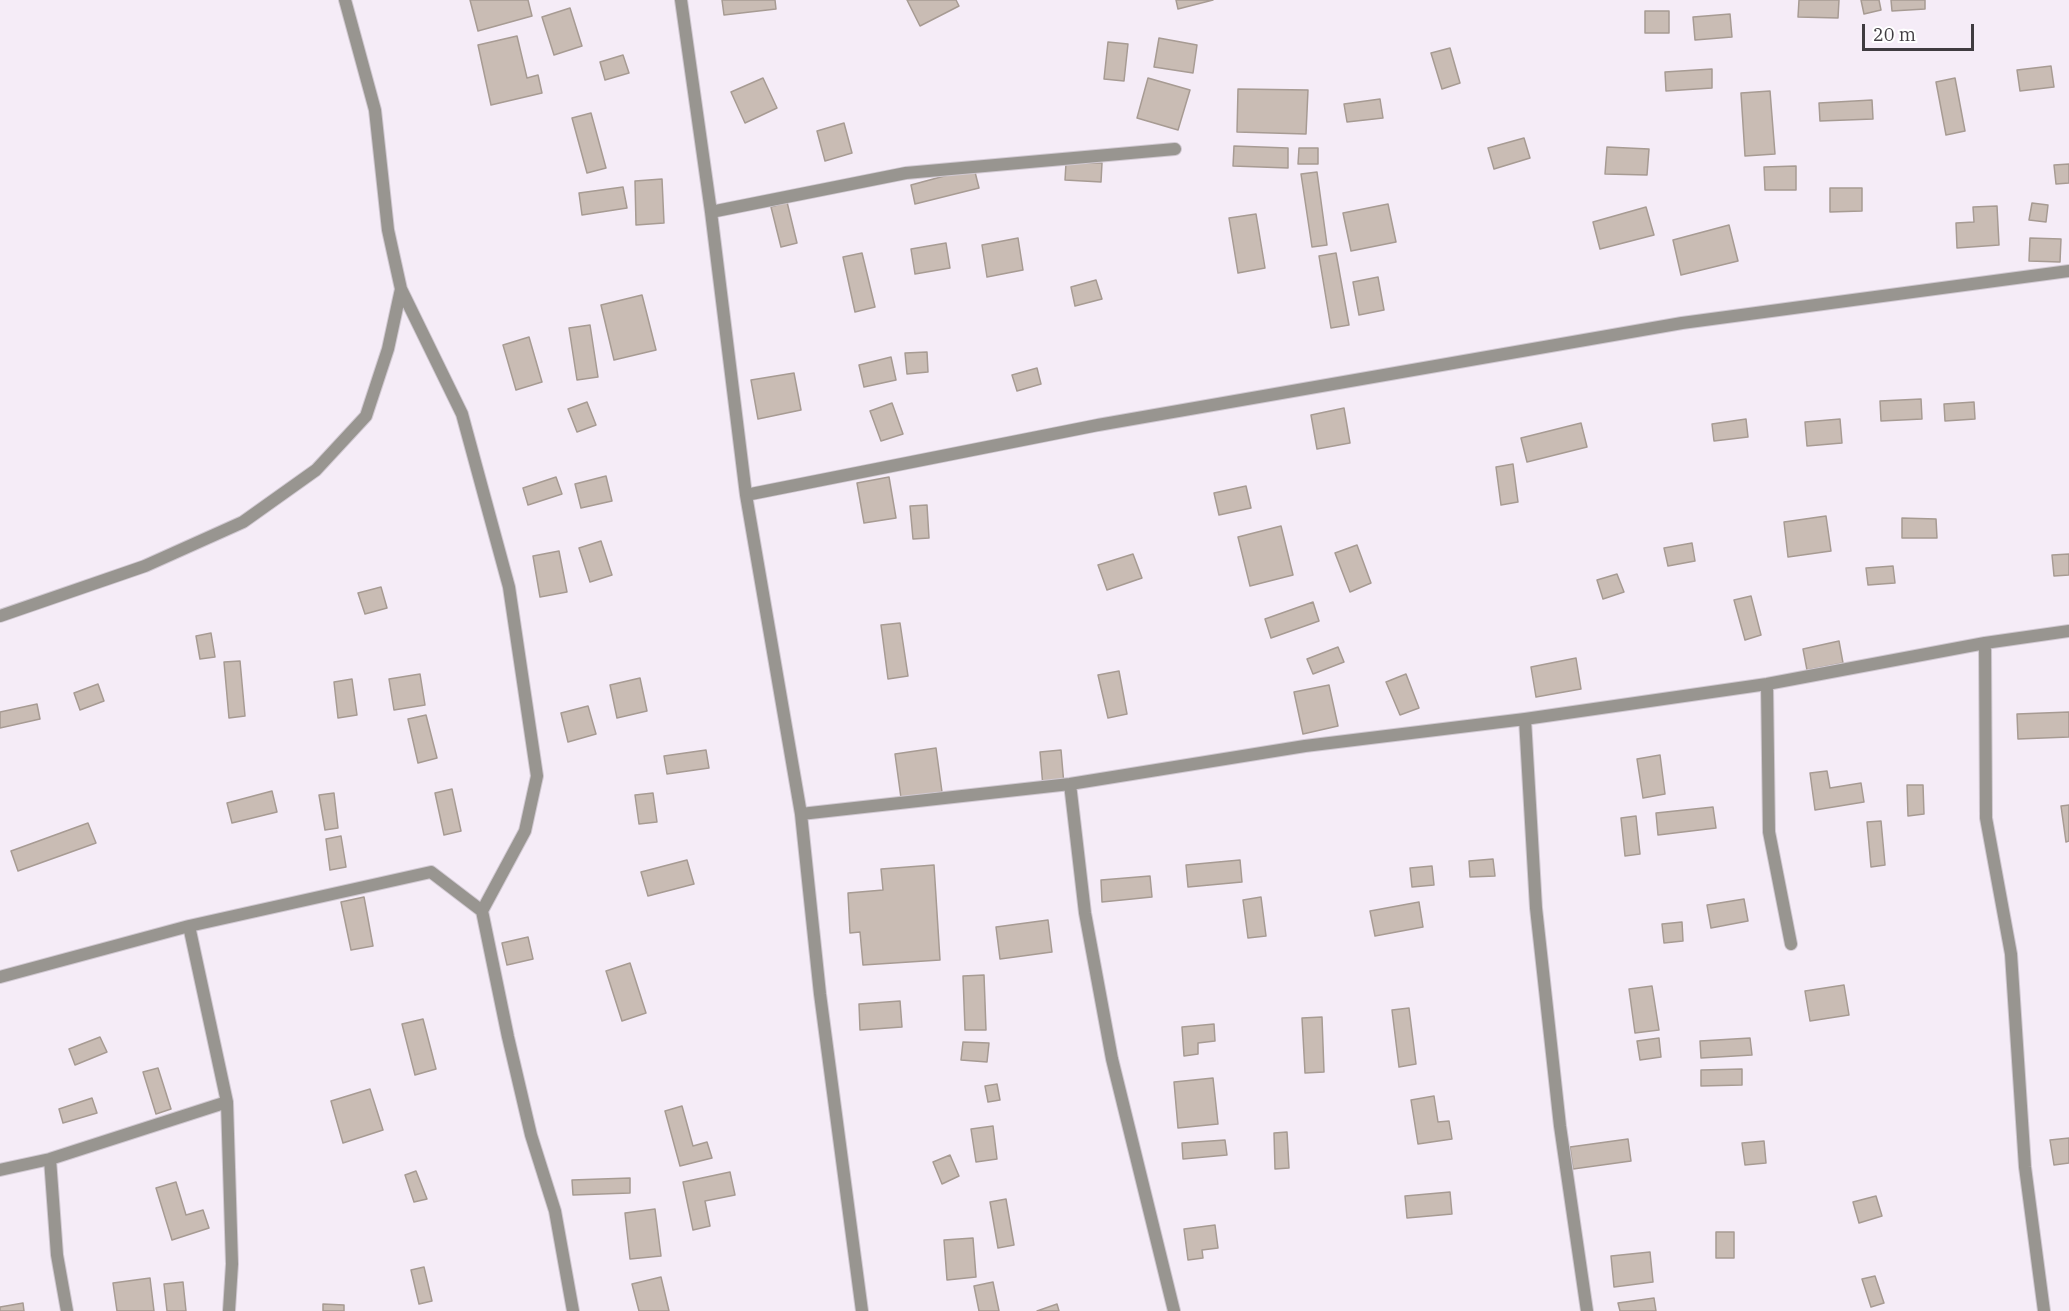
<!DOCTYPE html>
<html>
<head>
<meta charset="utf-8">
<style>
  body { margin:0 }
  #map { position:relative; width:2069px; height:1311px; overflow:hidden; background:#f5ecf7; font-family:"IBM Plex Serif",serif }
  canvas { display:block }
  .scale { position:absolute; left:1862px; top:24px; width:112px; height:27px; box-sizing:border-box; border:3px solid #3f3b40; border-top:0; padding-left:8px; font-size:18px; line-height:21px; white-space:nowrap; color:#3f3b40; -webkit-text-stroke:4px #fff; paint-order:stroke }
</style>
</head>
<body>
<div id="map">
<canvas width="2069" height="1311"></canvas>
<div class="scale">20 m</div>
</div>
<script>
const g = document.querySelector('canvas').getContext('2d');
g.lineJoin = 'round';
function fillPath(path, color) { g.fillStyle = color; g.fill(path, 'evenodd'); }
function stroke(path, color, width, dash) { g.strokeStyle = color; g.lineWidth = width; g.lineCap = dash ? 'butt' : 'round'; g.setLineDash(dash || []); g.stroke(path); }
const building = new Path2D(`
  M470 0H528L532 16 478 31Z
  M722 0H775L776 9 724 15Z
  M907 0H956L959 6 920 26Z
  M1176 0H1213L1178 9Z
  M1799 0H1839L1838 18 1798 17Z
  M1861 0H1879L1881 10 1864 14Z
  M1891 0H1925V9L1892 11Z
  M570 8 582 46 554 55 542 17Z
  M1645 11H1669V33H1645Z
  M1730 14 1732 37 1695 40 1693 17Z
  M517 36 527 78 538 75 542 93 491 105 478 45Z
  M1159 38 1197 45 1193 73 1154 67Z
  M1108 42 1128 44 1124 81 1104 79Z
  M1450 48 1460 83 1442 89 1431 53Z
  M623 55 629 73 605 80 600 62Z
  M2051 66 2054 87 2020 91 2017 70Z
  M1712 69V88L1666 91 1665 72Z
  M763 78 777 108 745 123 731 92Z
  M1148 78 1190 90 1178 130 1137 118Z
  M1955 78 1965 131 1946 135 1936 82Z
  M1238 89 1308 90 1306 134 1237 132Z
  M1770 91 1775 154 1745 156 1741 93Z
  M1380 99 1383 118 1347 122 1344 104Z
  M1872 100 1873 119 1820 121 1819 103Z
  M591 113 606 168 587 173 572 118Z
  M844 123 852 153 825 161 817 131Z
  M1524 138 1530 158 1494 169 1488 148Z
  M1234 146 1288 148V168L1233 166Z
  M1607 147 1649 149 1647 175 1605 174Z
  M1299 148H1318V164H1298Z
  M1066 163H1102L1101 182 1065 180Z
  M2069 164V183L2056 184 2054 165Z
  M1796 166V190H1765L1764 167Z
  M974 168 979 188 915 204 911 185Z
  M1317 172 1327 245 1312 247 1301 174Z
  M662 179 664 223 636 225 635 181Z
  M623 187 627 208 582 215 579 193Z
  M1830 188H1862V211L1830 212Z
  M787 202 797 243 781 247 771 207Z
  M2032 203 2048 205 2046 222 2029 220Z
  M1388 204 1396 242 1351 251 1343 213Z
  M1997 206 1999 245 1957 248 1956 223 1974 222 1973 207Z
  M1646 207 1654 235 1600 249 1593 222Z
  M1256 214 1265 268 1238 273 1229 218Z
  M1729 225 1738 261 1681 275 1673 240Z
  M1018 238 1023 270 987 277 982 245Z
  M2030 238 2061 239 2060 262 2029 261Z
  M946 243 950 268 915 274 911 249Z
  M862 253 875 307 855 312 843 257Z
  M1336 253 1349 325 1331 328 1319 256Z
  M1378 277 1384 310 1359 315 1353 282Z
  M1096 280 1102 299 1075 306 1071 287Z
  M642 295 656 350 614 360 601 305Z
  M590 325 598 377 577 380 569 328Z
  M529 337 542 382 516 390 503 345Z
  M927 352 928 372 907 374 905 353Z
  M891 357 896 380 864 387 859 365Z
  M1037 368 1041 384 1017 391 1012 375Z
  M794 373 801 410 758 419 751 380Z
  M1921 399 1922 419 1881 421 1880 401Z
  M587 402 596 425 577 432 568 409Z
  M1974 402 1975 419 1945 421 1944 404Z
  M892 403 903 434 881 441 870 411Z
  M1344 408 1350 443 1317 449 1311 415Z
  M1746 419 1748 437 1714 441 1712 424Z
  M1840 419 1842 443 1807 446 1805 422Z
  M1581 423 1587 447 1527 462 1521 438Z
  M1513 464 1518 502 1501 505 1496 467Z
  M606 476 612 501 581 508 575 484Z
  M556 477 562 494 528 505 523 488Z
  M889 477 896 518 864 523 857 483Z
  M1246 486 1251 508 1219 515 1214 493Z
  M927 505 929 538 913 539 910 506Z
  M1826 516 1831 551 1788 557 1784 522Z
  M1902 518 1936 519 1937 538H1902Z
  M1281 526 1293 575 1250 586 1238 537Z
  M601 541 612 575 590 582 579 548Z
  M1692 543 1695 561 1668 566 1664 548Z
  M1357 545 1371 583 1350 592 1335 553Z
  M559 551 567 592 540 597 533 556Z
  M1133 554 1142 578 1107 590 1098 565Z
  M2069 554V575L2054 576 2052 555Z
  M1893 566 1895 583 1868 585 1866 568Z
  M1617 574 1624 592 1603 599 1597 580Z
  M381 587 387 608 365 614 358 593Z
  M1751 596 1761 635 1745 640 1734 600Z
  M1313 602 1319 621 1271 638 1265 619Z
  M900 623 908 676 888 679 881 625Z
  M211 633 215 657 200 659 196 636Z
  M1839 641 1843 663 1807 670 1803 649Z
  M1338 647 1344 662 1313 674 1307 659Z
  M1576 658 1581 689 1536 697 1531 667Z
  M240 661 245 716 229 718 224 662Z
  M1119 671 1127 714 1108 718 1098 675Z
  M420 674 425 705 394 710 389 679Z
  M1406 674 1419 708 1400 715 1386 682Z
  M640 678 647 711 617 718 610 685Z
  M352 679 357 715 338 718 334 682Z
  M98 684 104 701 80 710 74 693Z
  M1329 685 1338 726 1303 734 1294 692Z
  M37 704 40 719 0 728V712Z
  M588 706 596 734 568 742 561 713Z
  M2069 712V737L2018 739 2017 714Z
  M426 715 437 758 418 763 408 719Z
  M936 748 942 792 901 798 895 754Z
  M706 750 709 768 667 774 664 756Z
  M1061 750 1064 785 1043 787 1040 752Z
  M1660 755 1665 794 1643 798 1637 759Z
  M1827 771 1830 788 1861 783 1864 802 1815 810 1810 773Z
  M1907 785H1923L1924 814 1908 816Z
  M452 789 461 831 444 835 435 793Z
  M272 791 277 812 232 823 227 803Z
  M334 793 338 828 325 830 319 795Z
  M653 793 657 822 639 824 635 795Z
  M2069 805V841L2066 842 2061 806Z
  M1713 807 1716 828 1658 835 1656 813Z
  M1636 816 1640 854 1625 856 1621 818Z
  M1881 821 1885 865 1871 867 1867 822Z
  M88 823 96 843 18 871 11 851Z
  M341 836 346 867 330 870 326 839Z
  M1493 859 1495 876 1470 877 1469 861Z
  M687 860 694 884 648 896 641 872Z
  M1240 860 1242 882 1188 887 1186 865Z
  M934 865 940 960 863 965 860 932 850 933 848 893 883 890 881 869Z
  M1432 866 1434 885 1412 887 1410 868Z
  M1150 876 1152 897 1102 902 1101 880Z
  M364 897 373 946 351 950 341 902Z
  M1261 897 1266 936 1248 938 1243 900Z
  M1744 899 1748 921 1711 928 1707 905Z
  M1419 902 1423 927 1375 936 1370 911Z
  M1048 920 1052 952 1000 959 996 927Z
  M1682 922 1683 941 1664 943 1662 924Z
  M528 937 533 959 507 965 502 943Z
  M630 963 646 1013 622 1021 606 971Z
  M984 975 986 1030H965L963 976Z
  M1844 985 1849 1015 1810 1021 1805 991Z
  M1652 986 1659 1030 1635 1033 1629 989Z
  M900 1001 902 1027 860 1030 859 1004Z
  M1409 1008 1416 1064 1399 1067 1392 1010Z
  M1322 1017 1324 1072 1305 1073 1302 1018Z
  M423 1019 436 1069 415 1075 402 1024Z
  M1214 1024 1215 1041 1198 1043V1054L1184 1056 1182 1027Z
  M100 1037 107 1052 75 1065 69 1049Z
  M1659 1038 1661 1057 1640 1060 1637 1041Z
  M1750 1038 1752 1055 1701 1058 1700 1041Z
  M963 1042 989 1043 987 1062 961 1060Z
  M158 1068 171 1109 156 1114 143 1072Z
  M1742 1069V1085L1701 1086V1070Z
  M1213 1078 1218 1124 1178 1128 1174 1082Z
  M997 1084 1000 1100 988 1102 985 1086Z
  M370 1089 383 1130 343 1143 331 1101Z
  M1434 1096 1438 1122 1449 1121 1452 1139 1418 1144 1411 1100Z
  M92 1098 97 1113 63 1123 59 1109Z
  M682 1106 693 1146 707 1142 712 1158 680 1166 665 1111Z
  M993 1126 997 1159 976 1162 971 1129Z
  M1287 1132 1289 1168 1275 1169 1274 1133Z
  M2069 1138V1163L2054 1165 2050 1140Z
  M1628 1139 1631 1161 1573 1169 1570 1147Z
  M1225 1140 1227 1155 1183 1159 1182 1143Z
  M1764 1141 1766 1163 1745 1165 1742 1143Z
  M950 1155 959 1176 942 1184 933 1162Z
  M416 1171 427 1199 414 1202 405 1175Z
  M730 1172 735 1195 705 1201 710 1226 693 1230 683 1182Z
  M630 1178V1193L573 1195 572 1180Z
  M176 1182 186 1215 203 1210 209 1228 172 1240 156 1188Z
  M1450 1192 1452 1214 1407 1218 1405 1196Z
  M1876 1196 1882 1216 1859 1223 1853 1202Z
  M1006 1199 1014 1245 998 1248 990 1202Z
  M655 1209 661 1256 630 1259 625 1213Z
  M1215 1225 1218 1248 1202 1250 1203 1258 1188 1260 1184 1229Z
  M1716 1232H1734V1258H1716Z
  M973 1238 976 1277 947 1280 944 1240Z
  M1650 1252 1653 1282 1614 1287 1611 1256Z
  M424 1267 432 1301 419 1304 411 1270Z
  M1875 1276 1884 1303 1871 1307 1862 1279Z
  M661 1277 669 1311H639L632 1284Z
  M150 1278 154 1311H117L113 1283Z
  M183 1282 186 1311H167L164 1284Z
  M993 1282 999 1311H979L974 1286Z
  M1654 1298 1656 1311H1620L1618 1303Z
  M23 1303 24 1311H0V1307Z
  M323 1304 344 1305V1311H323Z
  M1057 1304 1059 1311H1037Z`);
fillPath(building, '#c9bcb4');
stroke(building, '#a79b93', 1.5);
const minor = new Path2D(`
  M345 0 375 110 388 230 401 289 462 414 509 587 537 776 525 831 482 911 508 1037 531 1135 555 1211 573 1311
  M681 0 711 212 746 495 801 814 820 994 862 1311
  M711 212 906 173 1175 149
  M746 495 1098 425 1682 323 2069 271
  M0 616 145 566 243 522 316 470 366 416 388 349 401 289
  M1985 643 1986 818 2011 954 2025 1167 2044 1311
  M1767 684 1769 832 1791 944
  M1525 719 1536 908 1560 1126 1587 1311
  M1070 784 1085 913 1112 1059 1174 1311
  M801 814 1070 784 1305 746 1525 719 1767 684 1985 643 2069 631
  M189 926 227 1102 232 1264 229 1311
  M0 977 189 926 431 872 482 911
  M50 1159 57 1255 67 1311
  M0 1170 50 1159 227 1102`);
stroke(minor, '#d1c9d2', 14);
stroke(minor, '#989590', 12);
</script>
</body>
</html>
